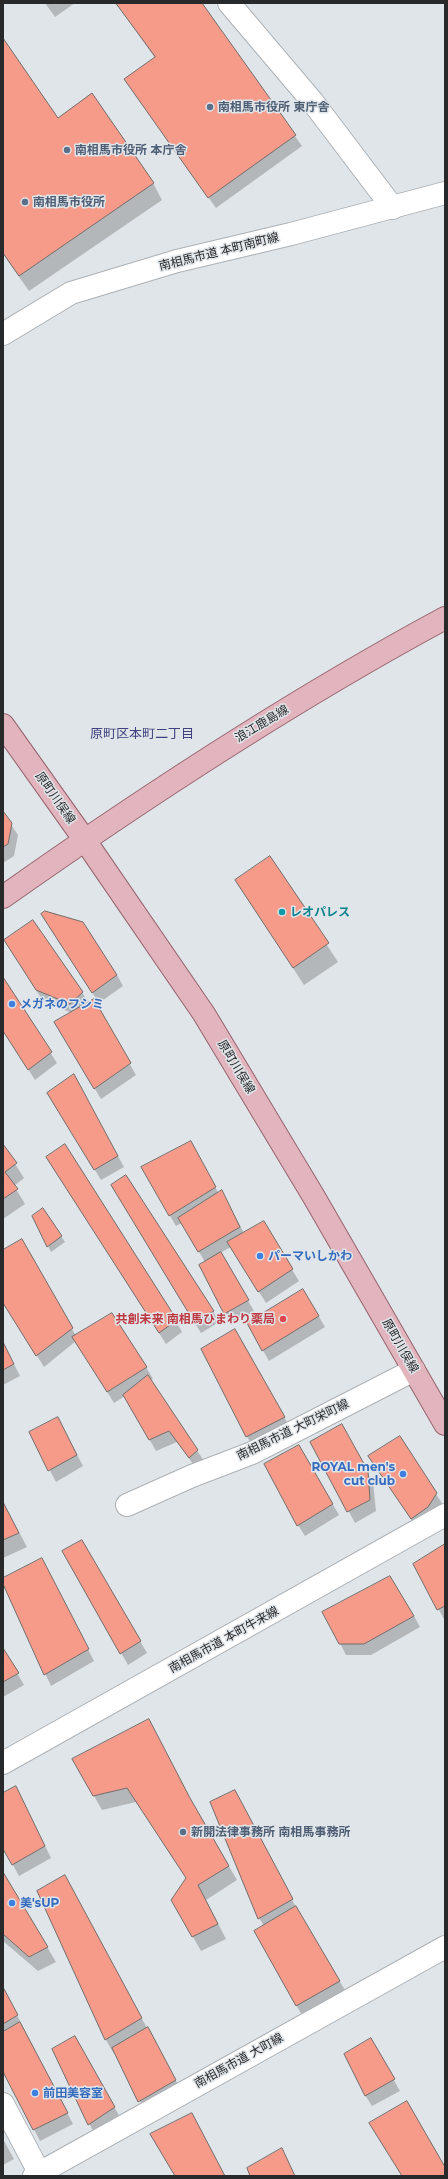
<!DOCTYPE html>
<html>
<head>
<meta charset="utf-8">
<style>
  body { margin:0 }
  #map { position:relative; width:448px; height:2179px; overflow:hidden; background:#e0e5e9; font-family:Montserrat,sans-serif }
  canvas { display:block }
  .frame { position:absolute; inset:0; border:4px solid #28292b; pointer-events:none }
</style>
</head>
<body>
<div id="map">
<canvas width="448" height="2179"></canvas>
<div class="frame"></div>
</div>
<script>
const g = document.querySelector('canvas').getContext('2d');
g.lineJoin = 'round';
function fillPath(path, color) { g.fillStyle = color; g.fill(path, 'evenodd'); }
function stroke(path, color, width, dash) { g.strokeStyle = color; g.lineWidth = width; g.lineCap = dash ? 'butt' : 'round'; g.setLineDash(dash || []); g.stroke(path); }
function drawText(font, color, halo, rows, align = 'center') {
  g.font = font + ' Montserrat,"Noto Sans JP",sans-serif'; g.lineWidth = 3; g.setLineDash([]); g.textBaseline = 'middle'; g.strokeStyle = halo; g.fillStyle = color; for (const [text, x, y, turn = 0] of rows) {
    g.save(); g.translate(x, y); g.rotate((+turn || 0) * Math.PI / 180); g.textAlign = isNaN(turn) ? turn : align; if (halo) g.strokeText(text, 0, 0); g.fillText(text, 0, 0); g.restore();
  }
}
fillPath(new Path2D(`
  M45 3H75L55 17Z
  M116 3H201L302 146 216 208 125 80 155 58Z
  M3 40 58 119 153 183 162 200 29 291 3 254Z
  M3 813 18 835 14 856 3 863Z
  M270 858 338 962 304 985 236 880Z
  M48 925 117 975 123 986 99 1003Z
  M12 952 82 992 88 1003 93 1000 136 1075 101 1099 55 1022 72 1013 43 1001Z
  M3 979 57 1063 35 1080 3 1030Z
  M80 1087 124 1167 101 1180 55 1104Z
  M190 1142 219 1194 228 1203 244 1233 263 1222 299 1281 266 1303 231 1247 220 1253 254 1311 231 1325 200 1265 205 1262 182 1223 176 1226 142 1168Z
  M3 1145 24 1178 14 1186 25 1204 3 1219Z
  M54 1168 176 1321 182 1332 166 1344Z
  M118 1196 213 1311 219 1322 201 1333Z
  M33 1216 61 1236 65 1242 51 1252Z
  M22 1240 76 1336 111 1315 146 1367 153 1379 150 1380 204 1461 196 1468 177 1442 156 1451 125 1396 114 1403 76 1341 44 1367 3 1302V1251Z
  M303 1290 325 1327 269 1361 248 1324Z
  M234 1330 291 1429 253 1448 247 1436Z
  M3 1342 20 1376 3 1385Z
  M58 1418 83 1466 56 1482 30 1433Z
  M342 1426 373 1483 376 1511 355 1523 312 1442Z
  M299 1446 339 1515 305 1536 298 1525Z
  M376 1467 436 1494 443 1505 418 1530Z
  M3 1502 27 1547 3 1558Z
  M82 1541 147 1653 128 1665 64 1551Z
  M445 1545V1621L414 1565Z
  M48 1571 94 1661 51 1686 3 1582V1579Z
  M414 1616 420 1627 371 1655H346L340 1643Z
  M3 1649 24 1685 3 1697Z
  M149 1720 198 1814 237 1880 206 1900 226 1939 201 1951 172 1900 187 1879 136 1802 102 1810 94 1796Z
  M16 1787 51 1858 19 1876 3 1847V1794Z
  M241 1802 298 1911 346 1992 303 2017 255 1931 264 1926 259 1918Z
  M3 1873 56 1962 38 1971 3 1941Z
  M72 1891 182 2092 146 2113 116 2053 114 2054 106 2040 38 1892Z
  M3 1988 73 2124 40 2141 3 2070Z
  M75 2037 121 2119 95 2135 53 2049Z
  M371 2040 400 2091 372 2106 365 2095Z
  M3 2139 14 2159 3 2165Z`), '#0003');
const building = new Path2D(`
  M116 3H202L296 135 208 198 124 79 155 57Z
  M3 38 58 118 92 93 154 183 19 276 3 253Z
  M3 811 12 823 8 844 3 847Z
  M270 856 329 943 293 968 235 880Z
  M45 911 83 922 117 975 92 993 41 914Z
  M33 920 83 992 70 1004 36 990 4 940Z
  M3 977 52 1052 28 1070 3 1031Z
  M94 999 131 1063 94 1089 54 1022Z
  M74 1074 118 1156 94 1170 47 1093Z
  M191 1141 216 1187 169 1216 141 1167Z
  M3 1144 17 1163 5 1172 18 1189 3 1199Z
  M65 1144 177 1320 159 1333 46 1157Z
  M126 1175 214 1311 194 1322 111 1185Z
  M222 1190 240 1227 198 1252 178 1218Z
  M43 1208 62 1236 47 1247 32 1216Z
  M264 1221 293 1269 258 1292 227 1242Z
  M22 1239 73 1328 36 1356 3 1303V1250Z
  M221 1252 249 1300 224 1314 199 1265Z
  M303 1289 319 1316 262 1351 247 1323Z
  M112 1313 147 1367 107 1392 72 1337Z
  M235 1329 285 1417 246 1437 201 1349Z
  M3 1342 14 1364 3 1370Z
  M148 1375 198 1450 189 1458 169 1431 149 1440 123 1395Z
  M58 1417 77 1455 48 1471 29 1432Z
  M342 1424 368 1471 370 1500 347 1512 310 1442Z
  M400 1436 437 1493 428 1507 411 1519 368 1456Z
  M299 1445 333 1504 297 1526 264 1464Z
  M3 1502 19 1533 3 1540Z
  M82 1540 141 1641 120 1654 62 1551Z
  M445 1544V1606L437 1610 413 1564Z
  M42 1558 89 1649 44 1675 3 1584V1578Z
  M390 1576 414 1616 364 1644H339L322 1612Z
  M3 1648 19 1673 3 1682Z
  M149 1719 190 1798 229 1866 198 1885 218 1924 192 1937 171 1900 186 1878 127 1788 93 1796 72 1759Z
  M16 1786 45 1846 12 1865 3 1849V1793Z
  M235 1790 293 1899 258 1919 210 1802Z
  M3 1872 48 1947 29 1957 3 1934Z
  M65 1875 142 2018 105 2040 37 1891Z
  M296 1906 340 1981 296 2006 254 1931Z
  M3 1987 18 2015 3 2024Z
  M20 2022 68 2113 33 2130 3 2072V2032Z
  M148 2027 176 2080 138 2102 112 2048Z
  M75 2036 115 2107 88 2125 52 2049Z
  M371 2038 395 2079 365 2096 344 2054Z
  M407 2101 445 2167V2176H402L369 2123Z
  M192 2113 225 2176H175L150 2134Z
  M282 2148 295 2176H250L247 2168Z`);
fillPath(building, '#f69a8a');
stroke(building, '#736d6b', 1);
const minor = new Path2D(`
  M229 3 312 101 393 208
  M3 334 71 293 177 261 291 234 445 193
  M127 1505 192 1476 252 1453 414 1370
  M3 1763 445 1515
  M3 2104 41 2176
  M34 2176 445 1947`);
const major = new Path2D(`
  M3 725 84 839 204 1014 314 1197 445 1424
  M3 897C146 796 291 701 445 618`);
stroke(minor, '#acb1b5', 24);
stroke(major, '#95636d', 24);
stroke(minor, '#fff', 22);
stroke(major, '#e2b4bd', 22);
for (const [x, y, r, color] of [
  [210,107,4,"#5c6f8a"],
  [67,150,4,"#5c6f8a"],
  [25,202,4,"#5c6f8a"],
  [282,912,4,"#0f9aa8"],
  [12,1004,4,"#3f7fe0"],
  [260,1256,4,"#3f7fe0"],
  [283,1319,4,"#e0444e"],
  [403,1474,4,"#3f7fe0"],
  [183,1832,4,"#5c6f8a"],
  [12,1903,4,"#3f7fe0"],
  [35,2093,4,"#3f7fe0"]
]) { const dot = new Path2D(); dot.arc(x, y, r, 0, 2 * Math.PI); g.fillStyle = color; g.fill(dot); stroke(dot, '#e0e5e9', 1.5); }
drawText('bold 12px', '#4e5e75', '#e0e5e9', [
  ["南相馬市役所 東庁舎",218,107],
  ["南相馬市役所 本庁舎",75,150],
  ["南相馬市役所",33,202],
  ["新開法律事務所 南相馬事務所",191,1832]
], 'left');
drawText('12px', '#28292b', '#e0e5e9', [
  ["南相馬市道 本町南町線",219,252,-14],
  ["浪江鹿島線",262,724,-31],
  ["原町川俣線",55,798,55],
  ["原町川俣線",236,1067,59],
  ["原町川俣線",400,1346,60],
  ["南相馬市道 大町栄町線",293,1430,-26],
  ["南相馬市道 本町牛来線",224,1640,-29],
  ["南相馬市道 大町線",239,2061,-29]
]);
drawText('bold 12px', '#0d838f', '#e0e5e9', [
  ["レオパレス",290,912]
], 'left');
drawText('bold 12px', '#366cbe', '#e0e5e9', [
  ["メガネのフシミ",20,1004],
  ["パーマいしかわ",268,1256],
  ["ROYAL men's",395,1467,"right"],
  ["cut club",395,1481,"right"],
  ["美'sUP",20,1903],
  ["前田美容室",43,2093]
], 'left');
drawText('bold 12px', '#be3a42', '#e0e5e9', [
  ["共創未来 南相馬ひまわり薬局",275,1319]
], 'right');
drawText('13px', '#3f427e', '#e0e5e9', [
  ["原町区本町二丁目",142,734]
]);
</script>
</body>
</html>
